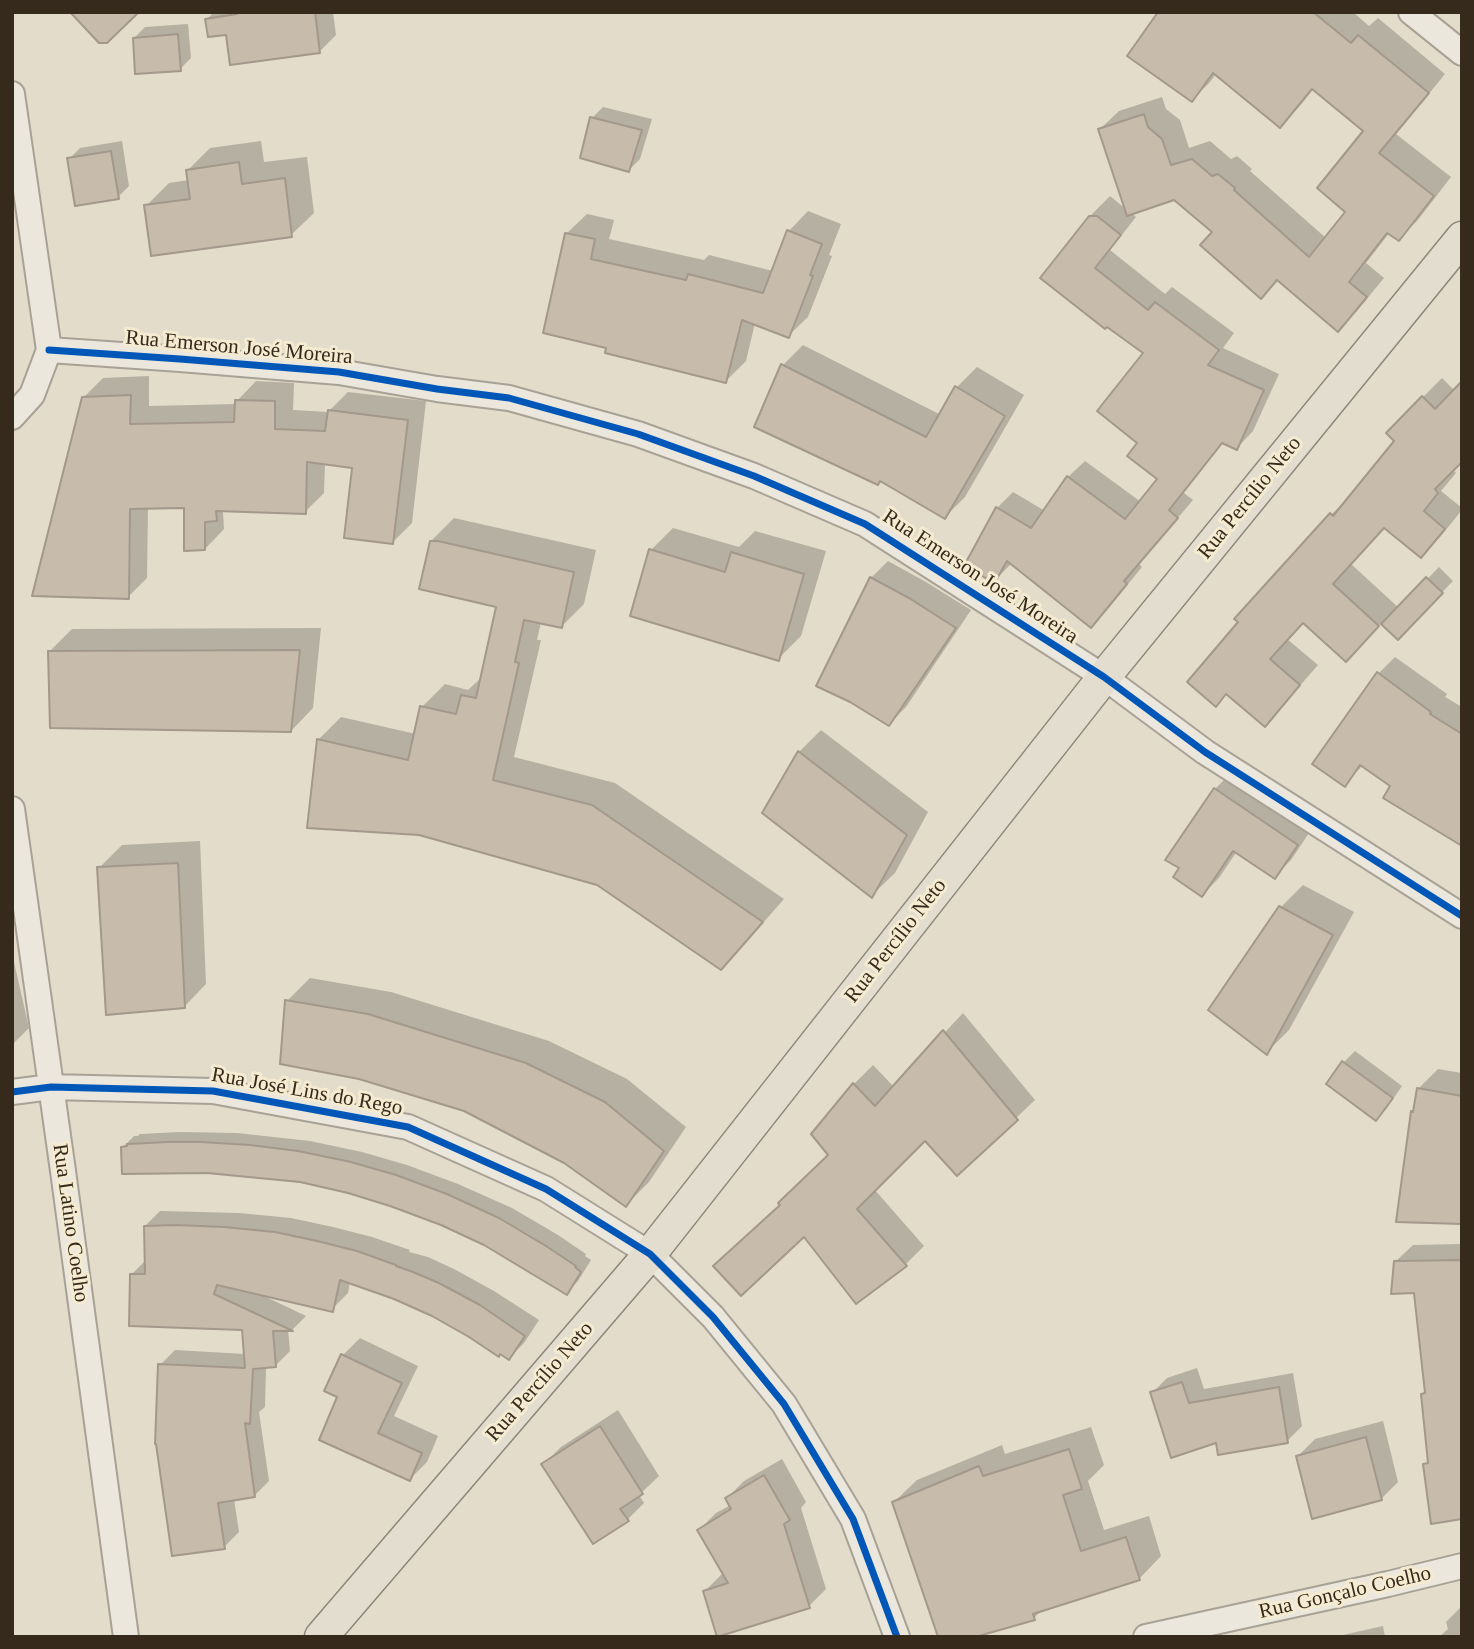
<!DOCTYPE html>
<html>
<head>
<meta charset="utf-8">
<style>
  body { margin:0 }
  #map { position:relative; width:1474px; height:1649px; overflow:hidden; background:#e3dccb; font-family:"Times New Roman",serif }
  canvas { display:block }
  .frame { position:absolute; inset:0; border:14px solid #362a1d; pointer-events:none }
</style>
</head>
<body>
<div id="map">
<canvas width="1474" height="1649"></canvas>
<div class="frame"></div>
</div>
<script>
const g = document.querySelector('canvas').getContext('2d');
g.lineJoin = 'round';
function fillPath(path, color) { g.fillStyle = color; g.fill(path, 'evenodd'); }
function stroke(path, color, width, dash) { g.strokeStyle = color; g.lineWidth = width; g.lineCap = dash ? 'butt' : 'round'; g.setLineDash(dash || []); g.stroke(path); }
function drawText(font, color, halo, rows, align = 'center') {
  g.font = font + ' "Times New Roman",serif'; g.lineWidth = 6; g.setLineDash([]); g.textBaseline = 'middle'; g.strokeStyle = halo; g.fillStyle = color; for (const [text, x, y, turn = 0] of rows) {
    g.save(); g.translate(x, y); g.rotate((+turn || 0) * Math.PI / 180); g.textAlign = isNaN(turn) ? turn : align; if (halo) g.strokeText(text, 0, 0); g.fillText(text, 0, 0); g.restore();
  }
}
fillPath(new Path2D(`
  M214 12H333L336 35 319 52 227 33 207 19Z
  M1160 12H1353L1369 26 1378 18 1445 74 1396 134 1451 177 1417 221 1399 239 1390 232 1366 263 1384 278 1356 312 1338 330 1278 279 1261 296 1214 232 1175 199 1131 213 1136 217 1110 250 1165 294 1172 287 1234 333 1223 348 1279 374 1253 431 1237 448 1224 442 1184 493 1193 500 1139 564 1142 567 1107 610 1091 626 1012 563 994 581 997 508 1013 492 1045 511 1068 477 1085 461 1141 502 1159 479 1140 443 1145 353 1043 277 1093 213 1110 196 1127 210 1100 129 1119 111 1162 97 1166 109 1180 120 1189 148 1210 141 1231 159 1237 156 1252 169 1250 171 1326 238 1347 211 1366 131 1314 88 1298 108 1280 126 1216 74 1210 82 1192 100Z
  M188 24 191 58 180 69 134 38 145 27Z
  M603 107 652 119 640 159 629 170 592 118Z
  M122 141 129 186 118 197 69 159 80 148Z
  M261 141 264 162 307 157 314 213 291 235 146 206 169 183 189 180 188 170 210 148Z
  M808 211 841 224 829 255 832 256 808 317 788 336 755 323 746 361 726 381 608 347 567 233 587 214 614 220 609 239 704 260 709 255 773 271 789 231Z
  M803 345 941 415 957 387 977 367 1024 395 965 497 945 517 881 480 756 426 783 365Z
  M149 376V406L237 404V401L256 381 294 383 293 410 328 412 348 392 426 401 412 523 392 543 354 466 325 463 324 493 305 512 226 509 223 512 224 529 205 549 186 507H148L147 578 128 597 84 397 103 378Z
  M1442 378 1455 391 1452 469 1456 473 1441 491 1462 508V510L1440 537 1421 556 1385 526 1351 564 1399 608 1439 567 1453 581 1398 638 1382 622 1365 641 1304 621 1287 639 1318 665 1283 705 1265 724 1227 693 1216 705 1331 515 1350 496 1396 441 1423 397Z
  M454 518 596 550 584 604 561 627 541 622 537 640H541L514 757 615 783 784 899 743 946 721 968 598 883 318 740 341 717 416 734 422 707 445 684 468 690 483 676 498 605 421 588 432 540Z
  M673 528 739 547 755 531 826 551 801 636 778 659 651 550Z
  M888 561 926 582 971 610 906 707 889 724 871 578Z
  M321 628 313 708 291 731 50 651 72 629Z
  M1395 657 1447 694 1445 697 1462 707V844L1393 785 1363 765 1344 785 1378 674Z
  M821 730 928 812 895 873 872 895 799 752Z
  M1232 772 1313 827 1291 860 1274 877 1237 851 1219 878 1202 895 1181 868 1168 859 1215 789Z
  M200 841 206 984 184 1007 99 868 122 845Z
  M1303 885 1354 912 1289 1030 1267 1052 1281 907Z
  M12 953 29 1028 12 1045Z
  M310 978 391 992 549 1041 627 1079 686 1127 649 1182 626 1205 565 1161 465 1109 359 1077 287 1001Z
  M963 1013 1035 1100 1016 1118 925 1138 874 1189 924 1246 905 1265 781 1204 830 1154 813 1134 854 1084 873 1065 894 1087Z
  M1355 1051 1402 1086 1387 1108 1376 1119 1344 1062Z
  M1438 1069 1462 1073V1222L1413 1112 1415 1110 1418 1089Z
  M180 1132 237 1133 310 1141 362 1152 407 1165 458 1184 512 1208 558 1235 586 1254 585 1256 591 1260 578 1281 567 1292 485 1244 441 1223 348 1192 300 1181 122 1148 134 1136H138L140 1134Z
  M160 1211 239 1213 291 1218 333 1227 372 1237 410 1250 409 1252 428 1257 454 1269 494 1291 539 1320 524 1343 509 1358 433 1315 394 1297 350 1282 348 1293 333 1308 262 1295 306 1316 292 1330 288 1329 290 1351 275 1366 266 1367 265 1407 259 1412 269 1481 254 1496 234 1499 239 1532 224 1547 160 1365 175 1350 245 1354 243 1328 132 1274 146 1260 145 1226Z
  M1462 1244V1517L1425 1465 1430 1460 1423 1395 1427 1390 1416 1292 1395 1262 1413 1245Z
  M360 1338 418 1366 394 1416 438 1436 427 1462 410 1479 340 1396 343 1355Z
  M1197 1368 1204 1389 1293 1373 1302 1426 1287 1441H1217L1152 1393 1167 1378Z
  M618 1410 659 1476 639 1495 644 1503 627 1520 544 1464 561 1447Z
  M1383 1421 1398 1482 1381 1499 1298 1456 1315 1439Z
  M1091 1427 1104 1465 1088 1481 1104 1530 1149 1516 1161 1556 1139 1579 1043 1609 1034 1618 894 1502 917 1480 1002 1445 1005 1454Z
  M782 1459 806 1502 801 1508 826 1589 809 1606 705 1591 722 1574H725L699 1530 716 1513 731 1505 727 1498 744 1481Z
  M1462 1606V1637H1439L1448 1629 1446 1622Z
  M1383 1626 1385 1637H1334Z`), '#0003');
const building = new Path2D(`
  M70 12H139L107 43H99Z
  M237 12H315L320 53 230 65 226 35 208 37 205 19 237 14Z
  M1158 12H1313L1351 43 1358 35 1429 93 1379 153 1434 196 1399 241 1387 233 1349 282 1367 297 1338 332 1277 280 1261 299 1200 245 1212 232 1174 200 1127 216 1098 129 1144 114 1148 127 1162 139 1171 165 1192 159 1212 176 1218 174 1235 188 1234 190 1309 257 1345 212 1317 188 1363 131 1312 89 1280 128 1213 73 1192 102 1127 56Z
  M178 34 181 71 135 74 133 38Z
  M590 117 642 130 629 172 580 158Z
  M111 151 119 199 75 206 67 158Z
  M239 162 242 184 285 178 292 237 151 256 144 205 190 199 186 170Z
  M1089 216H1097L1121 235 1095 268 1148 310 1155 302 1219 350 1208 365 1264 390 1237 450 1222 443 1169 510 1178 518 1124 581 1127 584 1091 628 1007 561 994 584 965 564 996 507 1031 528 1067 476 1125 519 1157 479 1127 456 1137 443 1097 411 1143 353 1107 327 1105 329 1040 278Z
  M787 230 822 244 810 275 813 276 789 338 742 320 726 383 605 353 606 348 543 333 565 233 595 239 591 259 686 280 688 274 763 293Z
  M781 364 926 437 955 386 1005 416 945 519 880 481 878 485 754 427Z
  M1462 381V462L1435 489 1438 493 1424 511 1445 529 1421 558 1384 528 1333 584 1379 626 1346 662 1303 623 1270 659 1300 685 1265 727 1226 694 1216 707 1187 682 1238 622 1234 619 1330 513 1333 516 1394 441 1386 433 1422 396 1435 409Z
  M131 395 130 424 234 422 235 400 275 401V429L325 431 328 410 408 420 393 544 344 538 352 468 307 462 306 514 216 511 217 521 205 522V550L184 551V508L130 509 129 599 32 596 82 397Z
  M430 541H438L574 572 562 628 524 620 515 662 519 663 493 780 592 805 763 922 721 970 597 885 419 835 307 828 317 739 408 760 420 706 456 714 461 695 476 698 496 607 419 589Z
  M649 549 725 572 731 552 804 574 779 661 630 616Z
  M870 577 909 598 956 628 889 726 850 702 816 686Z
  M1426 577 1443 593 1398 640 1381 624Z
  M300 650 291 732 50 728 48 651Z
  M1377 672 1431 712 1430 714 1462 734V846L1383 798 1390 786 1360 765 1345 787 1312 764Z
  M798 751 907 835 872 898 762 813Z
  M1214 788 1298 845 1275 879 1233 851 1202 897 1173 877 1179 868 1165 860Z
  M178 863 185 1008 106 1015 97 867Z
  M1279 906 1333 935 1267 1055 1208 1010Z
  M285 1000 368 1014 526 1063 605 1102 664 1151 626 1207 564 1163 464 1111 359 1079 280 1064Z
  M943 1030 1018 1120 957 1176 925 1141 857 1209 907 1266 856 1304 804 1237 741 1296 713 1266 780 1205 778 1203 828 1155 811 1134 853 1083 875 1106Z
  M1342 1061 1393 1098 1376 1121 1326 1084Z
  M1417 1088 1462 1096V1224L1396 1222 1411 1111 1413 1112Z
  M168 1142H201L250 1145 298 1151 351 1162 396 1175 447 1194 499 1218 546 1246 576 1266 575 1267 581 1272 567 1295 484 1245 441 1225 390 1206 348 1193 300 1182 207 1173 122 1174 121 1147 127 1146V1144Z
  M176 1225 224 1227 275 1232 317 1241 357 1251 396 1265V1266L413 1272 439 1283 480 1305 525 1336 509 1360 500 1354 499 1357 469 1337 432 1316 394 1299 340 1280 333 1312 217 1285 214 1294 293 1331H273L276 1367 253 1369 250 1424 245 1423 255 1497 218 1503 225 1549 172 1556 156 1444H155L158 1364 245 1368 242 1330 129 1326 130 1274H145L144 1226Z
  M1462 1260V1519L1431 1524 1423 1464 1428 1463 1421 1394 1425 1393 1414 1293 1391 1294 1394 1261Z
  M341 1354 402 1383 378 1433 422 1453 410 1481 319 1440 337 1397 324 1391Z
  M1182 1382 1189 1403 1279 1387 1288 1443 1218 1455 1216 1443 1171 1458 1150 1392Z
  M600 1426 643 1494 620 1509 629 1521 593 1544 541 1464Z
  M1366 1437 1382 1500 1312 1519 1296 1456Z
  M1069 1449 1082 1489 1063 1495 1081 1551 1126 1537 1140 1580 1033 1614 1035 1620 975 1637H938L892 1502 979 1466 983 1476Z
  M764 1475 790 1520 784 1524 810 1608 717 1637 703 1591 728 1583 697 1530 731 1509 725 1498Z`);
fillPath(building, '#c7bbac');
stroke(building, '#a3988b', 2);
const minor = new Path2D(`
  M1411 12 1462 53
  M12 94 49 350 32 395 12 417
  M49 350 180 359 339 372 437 389 509 398 638 434 754 476 865 524 1104 677 1205 752 1462 916
  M12 809 63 1171 126 1637
  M12 1092 51 1087 213 1091 408 1127 546 1189 650 1254 713 1317 784 1404 853 1519 897 1637
  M1146 1637 1388 1584 1462 1566`);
const major = new Path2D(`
  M321 1637 650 1254 1104 677 1462 238`);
stroke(minor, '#a8a195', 28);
stroke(major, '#8d867b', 35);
stroke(minor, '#ebe7dd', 24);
stroke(major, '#e2ddce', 32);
stroke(new Path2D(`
  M49 350 180 359 339 372 437 389 509 398 638 434 754 476 865 524 1104 677 1205 752 1462 916
  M12 1092 51 1087 213 1091 408 1127 546 1189 650 1254 713 1317 784 1404 853 1519 897 1637`), '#0057b8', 7);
drawText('21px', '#362a1d', '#f5ebd0', [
  ["Rua Emerson José Moreira",239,348,5],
  ["Rua Percílio Neto",1250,498,-51],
  ["Rua Emerson José Moreira",980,577,33],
  ["Rua Percílio Neto",896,941,-52],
  ["Rua José Lins do Rego",307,1092,10],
  ["Rua Latino Coelho",70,1223,82],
  ["Rua Percílio Neto",540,1382,-49],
  ["Rua Gonçalo Coelho",1345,1593,-13]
]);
</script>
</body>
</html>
